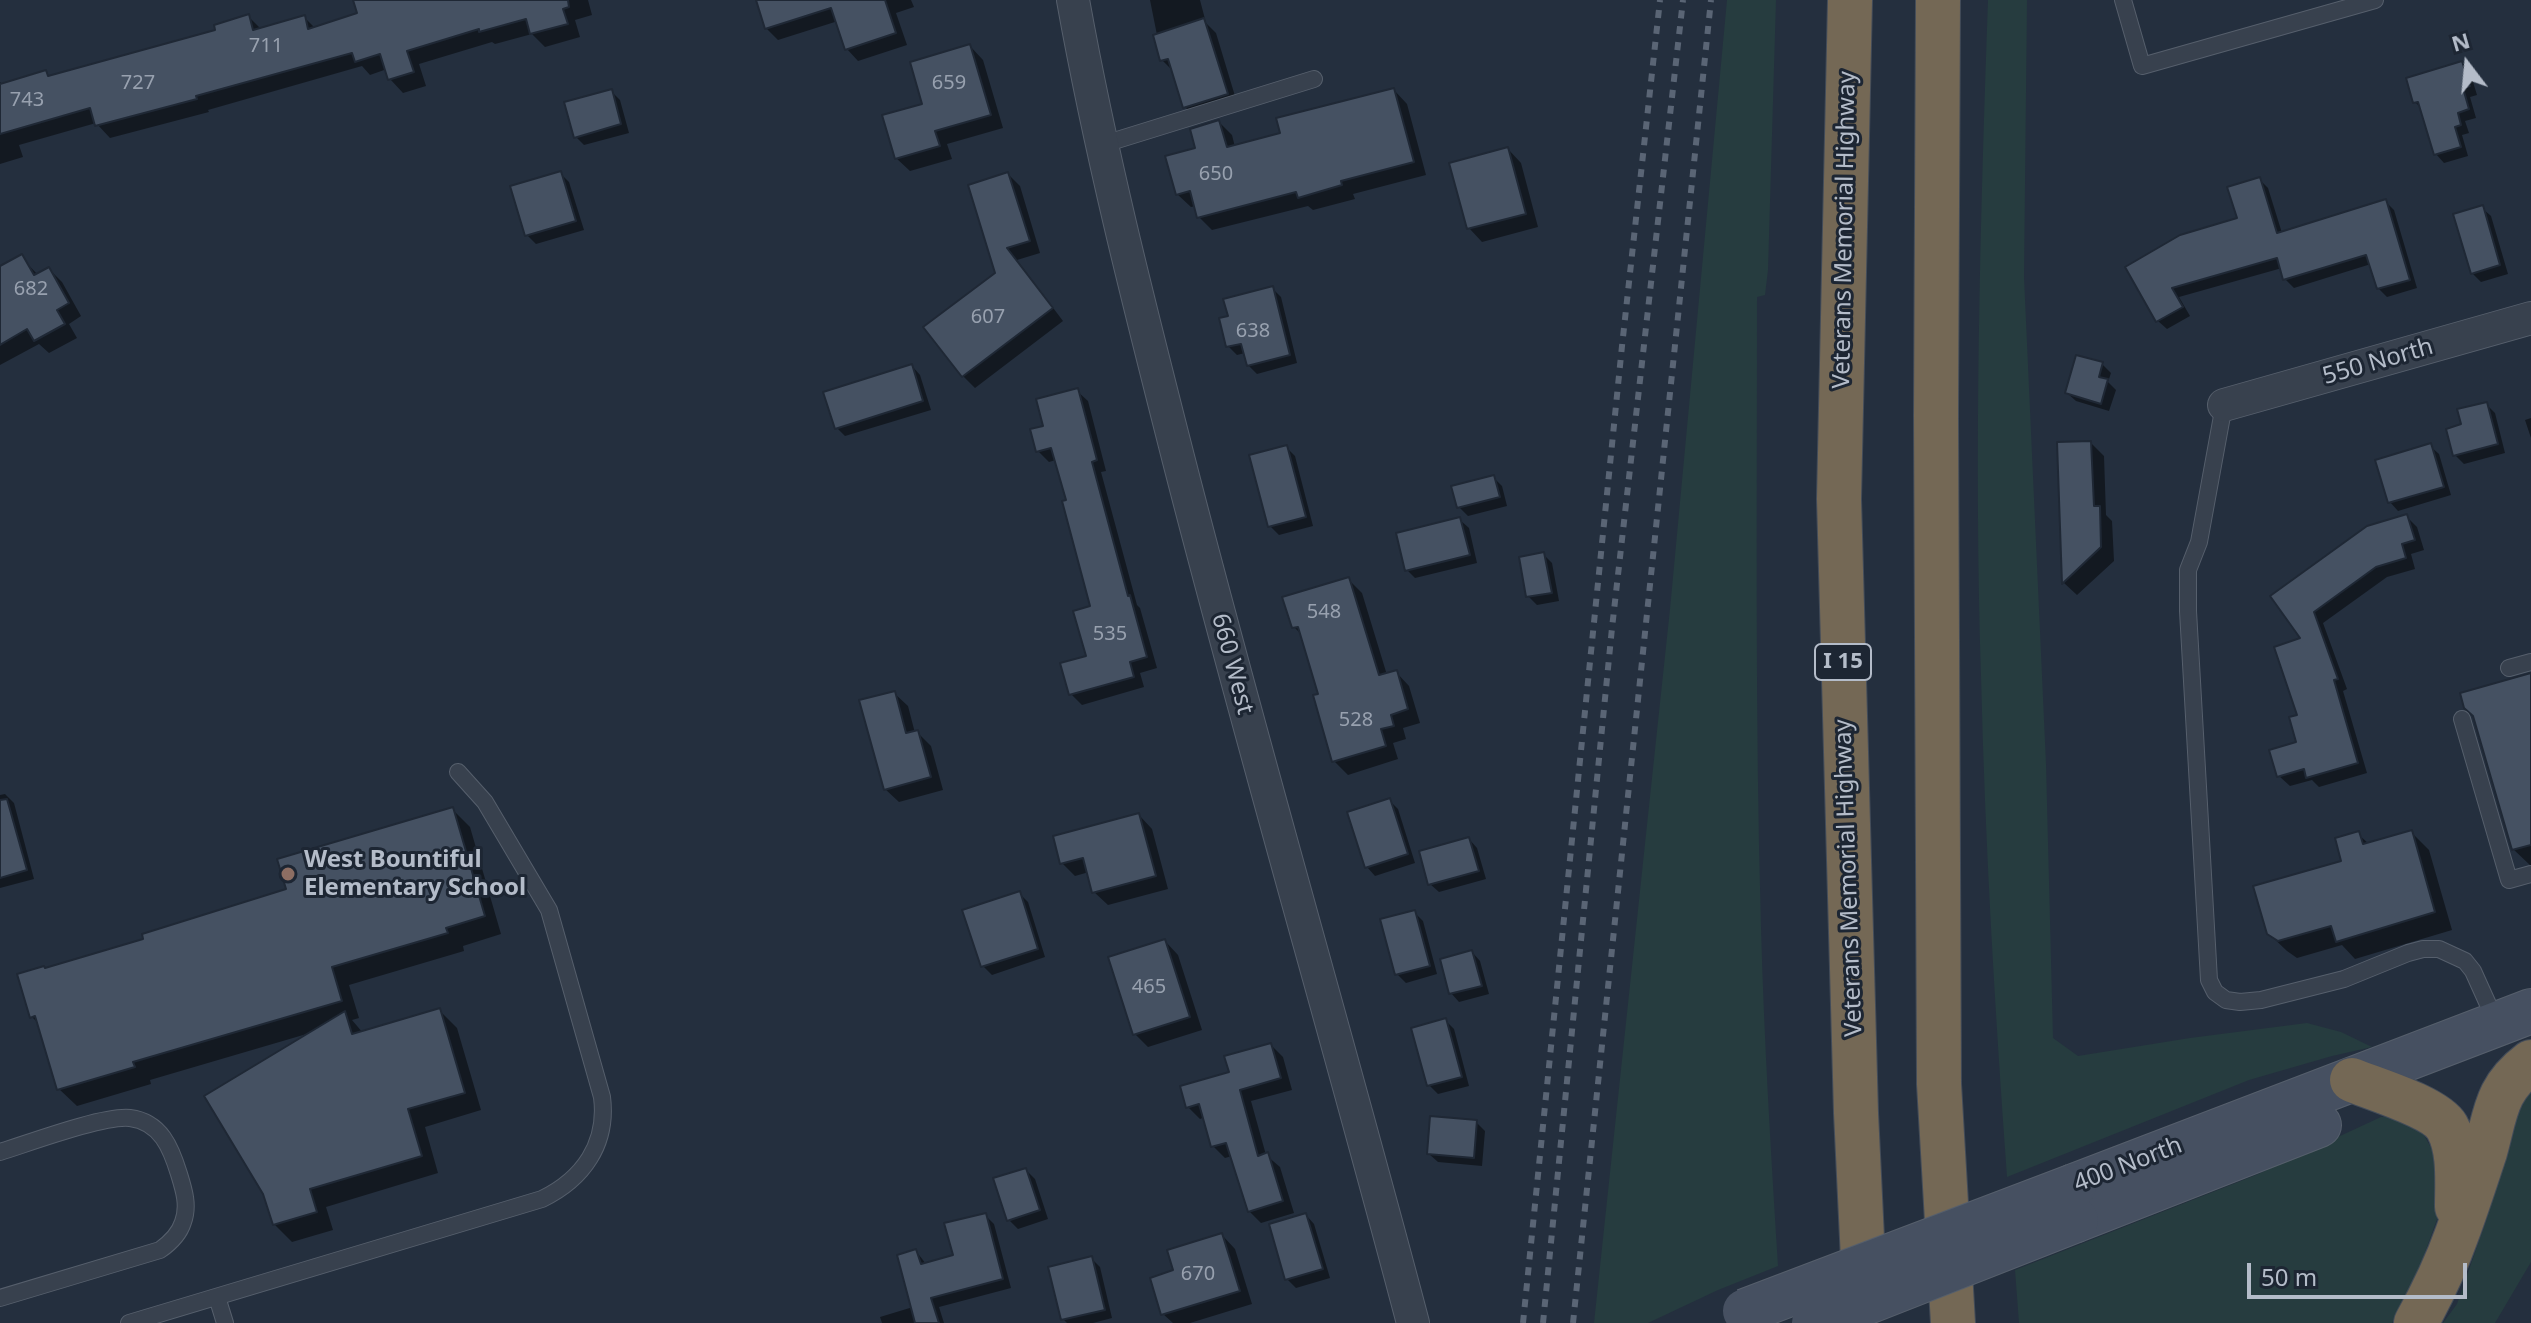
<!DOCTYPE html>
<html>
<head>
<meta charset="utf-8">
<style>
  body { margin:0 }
  #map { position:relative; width:2531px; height:1323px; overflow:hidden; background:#242f3e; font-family:"Noto Sans",sans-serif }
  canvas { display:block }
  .north { position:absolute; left:2427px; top:24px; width:80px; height:80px; -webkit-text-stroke:6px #1d2633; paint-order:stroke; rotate:344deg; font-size:22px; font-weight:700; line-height:32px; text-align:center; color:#b4bcc9 }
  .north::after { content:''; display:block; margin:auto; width:28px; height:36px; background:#b4bcc9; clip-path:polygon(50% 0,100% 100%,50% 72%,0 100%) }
  .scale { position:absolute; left:2247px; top:1263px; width:220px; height:36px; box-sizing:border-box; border:4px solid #b4bcc9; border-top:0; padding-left:10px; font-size:24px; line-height:28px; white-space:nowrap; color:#b4bcc9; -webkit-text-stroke:6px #1d2633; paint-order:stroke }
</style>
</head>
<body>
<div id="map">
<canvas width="2531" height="1323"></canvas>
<div class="north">N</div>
<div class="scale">50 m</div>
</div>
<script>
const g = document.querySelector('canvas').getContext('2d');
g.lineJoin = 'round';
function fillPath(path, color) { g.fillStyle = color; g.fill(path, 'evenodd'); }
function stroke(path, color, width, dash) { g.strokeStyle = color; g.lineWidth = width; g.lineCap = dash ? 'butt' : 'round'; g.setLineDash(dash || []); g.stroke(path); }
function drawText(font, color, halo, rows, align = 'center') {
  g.font = font + ' "Noto Sans",sans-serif'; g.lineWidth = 6; g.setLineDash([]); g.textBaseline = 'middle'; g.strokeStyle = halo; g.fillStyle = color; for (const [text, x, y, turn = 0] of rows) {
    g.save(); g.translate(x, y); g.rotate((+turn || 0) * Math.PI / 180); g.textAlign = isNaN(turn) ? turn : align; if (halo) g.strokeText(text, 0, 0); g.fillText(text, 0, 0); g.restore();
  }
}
fillPath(new Path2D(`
  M1727 0H1776L1768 270 1765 295 1757 297C1757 507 1755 717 1761 927 1764 1040 1771 1153 1778 1266L1718 1290 1648 1323H1594L1670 609Z
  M1988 0H2027L2024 277 2046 764 2053 1038 2078 1056 2190 1038 2307 1023 2341 1032 2372 1047 2332 1056 2249 1080 2007 1177C1995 1010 1985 844 1981 676 1974 451 1980 225 1988 0Z
  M2531 1076V1262L2495 1323H2443L2457 1304 2487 1218 2497 1137Z
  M2381 1117H2394L2424 1135 2436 1157 2443 1203 2415 1280 2392 1323H2019L2015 1270 2256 1175Z`), '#263c3f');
fillPath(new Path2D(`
  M365 0H588L592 15 575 20 580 37 545 47 532 34 495 44 492 42 419 64 426 86 403 93 390 79 387 69 370 75 362 66 208 110 209 112 110 138 96 123 19 145 23 157 0 164V82L3 85 45 72 50 77 218 32 249 17 261 29 304 17 315 28 360 14Z
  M758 0H911L914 7 896 13 907 45 858 61 847 49 838 21 778 40 766 28Z
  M1150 0H1200L1206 23 1216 33 1238 106 1197 119 1185 107 1174 72 1162 60Z
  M970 46 983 60 1003 128 947 144 952 159 910 171 896 158 925 105Z
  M2462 64 2470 72 2477 95 2470 97 2476 118 2465 121 2469 133 2462 135 2468 156 2444 163 2436 154 2422 109 2415 102Z
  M1394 90 1407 104 1426 175 1353 194 1355 199 1313 210 1308 206 1212 230 1199 217 1196 206 1191 207 1177 194 1198 149 1219 122 1232 135 1235 147 1282 135Z
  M611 91 620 100 629 133 584 145 576 137Z
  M1508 149 1521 163 1538 227 1482 242 1469 228Z
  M560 173 569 182 584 230 536 244 527 235Z
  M1008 174 1020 186 1040 253 1017 260 1063 321 975 388 963 376 997 273Z
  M2260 180 2268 188 2282 233 2385 201 2394 210 2417 288 2387 297 2378 288 2371 264 2294 288 2285 279 2282 268 2179 297 2190 316 2167 329 2158 321 2128 268 2239 220Z
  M2482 208 2491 216 2508 274 2481 282 2472 273Z
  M21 257 38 275 49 269 62 282 81 316 69 324 77 338 49 353 39 344 0 365V268Z
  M1272 288 1281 297 1297 363 1257 374 1248 365 1245 353 1237 355 1228 346 1230 318Z
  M2102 364 2111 373 2108 382 2116 390 2109 411 2076 401 2067 393Z
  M912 366 920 375 931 410 845 436 836 427Z
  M1077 391 1088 401 1106 471 1101 472 1137 605 1140 608 1157 668 1140 673 1144 687 1082 705 1071 694 1088 657 1092 608 1068 501 1056 460 1049 462 1038 451 1046 427Z
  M2486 404 2495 413 2505 453 2464 464 2455 455 2464 426Z
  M2531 418V438L2525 420Z
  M2091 443 2104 456 2106 515 2112 521 2114 561 2077 595 2064 583 2059 444Z
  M2430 446 2439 454 2451 495 2398 511 2390 502Z
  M1286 447 1295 456 1313 526 1279 535 1270 526Z
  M1493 477 1502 486 1507 506 1468 516 1459 507Z
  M2406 516 2417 527 2424 550 2411 554 2415 569 2387 577 2323 623 2347 689 2343 691 2367 773 2319 787 2312 780 2290 786 2279 776 2299 743 2303 639 2273 597Z
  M1460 520 1469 528 1477 563 1415 578 1407 570Z
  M1544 555 1552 563 1559 601 1537 605 1528 596Z
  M1349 580 1362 593 1387 675 1396 672 1409 686 1420 723 1403 728 1406 739 1393 743 1398 759 1348 775 1334 761 1320 695 1303 636 1294 627Z
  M2531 675V866L2513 849Z
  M894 693 908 706 915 733 917 732 931 746 943 790 899 802 885 789Z
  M5 794 14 803 34 879 0 888V795Z
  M1389 800 1398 809 1415 863 1375 876 1367 867Z
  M452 809 470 827 501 934 463 946 464 951 349 985 359 1018 352 1020 363 1033 439 1010 457 1028 481 1110 425 1127 438 1173 326 1207 333 1230 292 1242 274 1224 310 1033 150 1080 151 1084 77 1106 59 1089 40 1025 32 1017 46 970 146 941 289 891Z
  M1139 815 1152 829 1168 889 1108 905 1094 892 1089 872 1075 876 1062 863Z
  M2411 832 2429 850 2452 930 2355 959 2342 945 2297 958 2287 951 2268 933 2344 862 2358 834 2369 844Z
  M1469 839 1477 848 1486 879 1439 892 1430 884Z
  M1019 893 1028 902 1045 957 992 975 983 966Z
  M1414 912 1423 921 1437 974 1406 983 1397 974Z
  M1165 941 1178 955 1202 1030 1148 1047 1135 1034Z
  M1472 952 1480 961 1489 994 1459 1002 1451 993Z
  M1446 1021 1454 1029 1469 1086 1438 1094 1429 1085Z
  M1271 1045 1283 1057 1292 1090 1251 1101 1266 1155 1280 1167 1294 1213 1261 1223 1249 1211 1232 1156 1225 1158 1213 1146 1205 1117 1200 1119 1188 1107Z
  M1476 1122 1485 1131 1482 1166 1438 1162 1429 1154Z
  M1026 1170 1035 1179 1048 1219 1018 1229 1009 1220Z
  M985 1215 994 1224 1011 1288 939 1307 944 1323H882L880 1317 913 1307 916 1251 926 1264 955 1256Z
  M1306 1215 1314 1224 1330 1278 1296 1288 1287 1279Z
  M1222 1235 1235 1249 1252 1304 1190 1323H1173L1163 1314 1176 1272Z
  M1091 1258 1100 1267 1112 1318 1093 1323H1067L1063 1319Z`), '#0007');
const building = new Path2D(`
  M353 0H568L569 7 563 9 568 24 530 34 526 19 479 32V29L407 51 414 72 388 80 380 54 355 62 352 53 196 96 197 99 95 126 90 108 0 134V84L46 70 48 76 215 30 214 25 249 14 253 30 305 15 308 29 357 13Z
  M756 0H885L896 33 845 50 831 8 765 29Z
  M1204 18 1228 94 1183 108 1168 59 1160 61 1153 35Z
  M970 44 991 115 935 131 940 146 895 159 882 115 922 104 910 62Z
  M2462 61 2470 86 2463 88 2469 109 2458 113 2461 125 2455 127 2461 147 2434 155 2418 102 2413 103 2406 78Z
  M1394 88 1414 162 1341 181 1342 185 1298 198 1296 192 1197 218 1190 191 1176 195 1165 156 1195 148 1190 129 1219 120 1227 147 1280 133 1276 118Z
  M612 89 621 124 574 138 564 102Z
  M1508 147 1526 214 1467 229 1449 163Z
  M561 171 576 221 525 236 510 186Z
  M1008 172 1030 241 1007 248 1053 308 962 377 923 327 995 273 968 185Z
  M2260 177 2277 233 2386 199 2410 280 2377 289 2366 255 2283 280 2277 258 2172 288 2183 307 2156 322 2125 267 2180 235 2237 218 2227 187Z
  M2483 205 2500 265 2471 274 2453 214Z
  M22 254 34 275 49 267 69 303 57 310 65 324 34 341 27 329 0 345V266Z
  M1273 286 1290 355 1247 366 1241 344 1226 347 1219 318 1228 316 1223 299Z
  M2076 355 2103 362 2099 377 2108 379 2101 404 2065 393Z
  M912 364 923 401 835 429 823 392Z
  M1078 388 1097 460 1092 462 1128 596 1130 595 1147 657 1130 662 1134 677 1069 695 1060 663 1086 656 1073 611 1090 606 1062 501 1066 500 1051 448 1036 452 1030 429 1043 426 1036 399Z
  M2487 402 2498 444 2453 456 2446 429 2461 424 2457 409Z
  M2091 441 2094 506H2100L2101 547 2062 584 2057 442Z
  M2431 443 2444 487 2388 503 2375 460Z
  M1287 445 1306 517 1268 527 1249 455Z
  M1494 475 1500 497 1457 508 1451 486Z
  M2407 514 2415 540 2402 544 2406 558 2376 567 2314 612 2338 679 2334 680 2358 763 2306 778 2304 769 2277 777 2269 750 2296 742 2289 717 2297 715 2274 647 2300 638 2270 596 2367 526Z
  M1460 517 1470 555 1405 571 1396 533Z
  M1544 552 1552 593 1526 597 1519 557Z
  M1349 577 1379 675 1397 670 1408 709 1391 715 1394 726 1381 729 1386 746 1332 762 1313 695 1318 694 1298 627 1292 628 1282 597Z
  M2531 673V845L2512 850 2473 716 2464 708 2460 693Z
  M895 691 906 733 918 730 931 777 884 790 859 700Z
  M1390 798 1408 854 1365 868 1347 812Z
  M7 799 27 870 0 878V800Z
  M453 807 485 916 446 928 448 933 332 967 342 1001 133 1062 135 1067 57 1090 35 1016 30 1018 17 974 44 966 45 968 143 939 142 934 286 889 277 859Z
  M1139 813 1156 876 1092 893 1083 858 1060 864 1053 836Z
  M2412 830 2435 912 2336 942 2331 926 2278 941 2267 934 2253 886 2341 861 2335 838 2359 831 2363 844Z
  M1469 837 1479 871 1428 885 1419 851Z
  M1020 891 1038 949 981 967 962 910Z
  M1415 910 1430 966 1395 975 1380 919Z
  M1165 939 1190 1017 1133 1035 1108 957Z
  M1472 950 1482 986 1449 994 1440 959Z
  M440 1008 465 1093 408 1109 422 1156 310 1189 317 1212 273 1225 263 1194 204 1096 345 1011 352 1034Z
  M1446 1018 1462 1077 1427 1086 1411 1028Z
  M1271 1043 1281 1078 1240 1090 1258 1156 1268 1152 1283 1201 1248 1212 1226 1143 1211 1147 1199 1104 1186 1108 1180 1086 1229 1072 1224 1056Z
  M1430 1116 1477 1120 1474 1158 1427 1154Z
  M1026 1168 1040 1210 1007 1221 993 1178Z
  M986 1213 1003 1279 931 1298 939 1323H915L897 1255 916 1249 921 1264 953 1255 944 1223Z
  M1306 1213 1323 1269 1285 1280 1269 1224Z
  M1222 1233 1240 1291 1161 1315 1150 1278 1173 1270 1167 1250Z
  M1092 1256 1105 1310 1061 1320 1048 1267Z`);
fillPath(building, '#455162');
stroke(building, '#1f2835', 2);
const lane = new Path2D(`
  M2123 0 2142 66 2375 0
  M1101 145 1314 79
  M2224 405 2199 542 2188 570V611L2209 980 2215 992 2226 1000 2240 1002 2261 1000 2344 979 2408 953 2423 949H2439L2465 961 2473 971 2496 1022
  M2509 668 2531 662
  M2462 719 2509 880 2531 874
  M0 1152C29 1143 104 1115 130 1118 161 1122 171 1148 179 1174 184 1190 189 1206 183 1222 179 1235 170 1243 160 1250L0 1298
  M217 1297 225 1323
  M129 1323 542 1199C583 1179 608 1144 602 1097L549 910 485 802 458 772`);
const street = new Path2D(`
  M1073 0C1101 156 1140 308 1179 461 1253 750 1337 1035 1413 1323
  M2224 405 2531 318`);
const secondary = new Path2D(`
  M2074 1186 2531 1011
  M2076 1220 2319 1125`);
const highway = new Path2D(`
  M1850 0 1839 499 1856 1113 1865 1301
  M1938 0 1936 416 1939 1084 1953 1323
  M2352 1080C2374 1089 2435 1107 2447 1127 2460 1150 2457 1182 2457 1207
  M2416 1323C2432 1294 2446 1265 2457 1234 2467 1207 2476 1179 2485 1152 2496 1113 2495 1089 2531 1062`);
stroke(lane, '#565f6c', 18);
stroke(street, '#565f6c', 34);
stroke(secondary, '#565f6c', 46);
stroke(highway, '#434c59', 46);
stroke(lane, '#38414e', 16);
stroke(street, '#38414e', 32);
stroke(secondary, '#465061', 44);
stroke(highway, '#746855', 44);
stroke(new Path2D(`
  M1523 1323 1622 346 1660 0
  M1543 1323 1612 628 1683 0
  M1573 1323 1711 0`), '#5a6575', 6, [8, 8]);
const secondaryBridge = new Path2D(`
  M1745 1311 2074 1186
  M1814 1323 2076 1220`);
stroke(secondaryBridge, '#565f6c', 46, []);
stroke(secondaryBridge, '#465061', 44);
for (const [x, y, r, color] of [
  [288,874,8,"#8d6e63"]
]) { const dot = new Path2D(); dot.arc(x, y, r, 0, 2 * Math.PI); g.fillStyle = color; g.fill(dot); stroke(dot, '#1d2633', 3); }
drawText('20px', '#98a1af', null, [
  ["711",266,46],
  ["727",138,83],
  ["659",949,83],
  ["743",27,100],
  ["650",1216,174],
  ["682",31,289],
  ["607",988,317],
  ["638",1253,331],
  ["548",1324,612],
  ["535",1110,634],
  ["528",1356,720],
  ["465",1149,987],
  ["670",1198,1274]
]);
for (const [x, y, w] of [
  [1843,662,56]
]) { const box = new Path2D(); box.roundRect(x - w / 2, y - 18, w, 36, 6); g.fillStyle = '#1d2633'; g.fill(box); stroke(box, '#b4bcc9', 2); }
drawText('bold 22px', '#b4bcc9', null, [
  ["I 15",1843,662]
]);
drawText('24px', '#b4bcc9', '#1d2633', [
  ["Veterans Memorial Highway",1845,230,-89],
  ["550 North",2378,362,-16],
  ["660 West",1232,664,75],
  ["Veterans Memorial Highway",1849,878,-92],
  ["400 North",2128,1165,-21]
]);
drawText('bold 24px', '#b4bcc9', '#1d2633', [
  ["West Bountiful",304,860],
  ["Elementary School",304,888]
], 'left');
</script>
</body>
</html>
